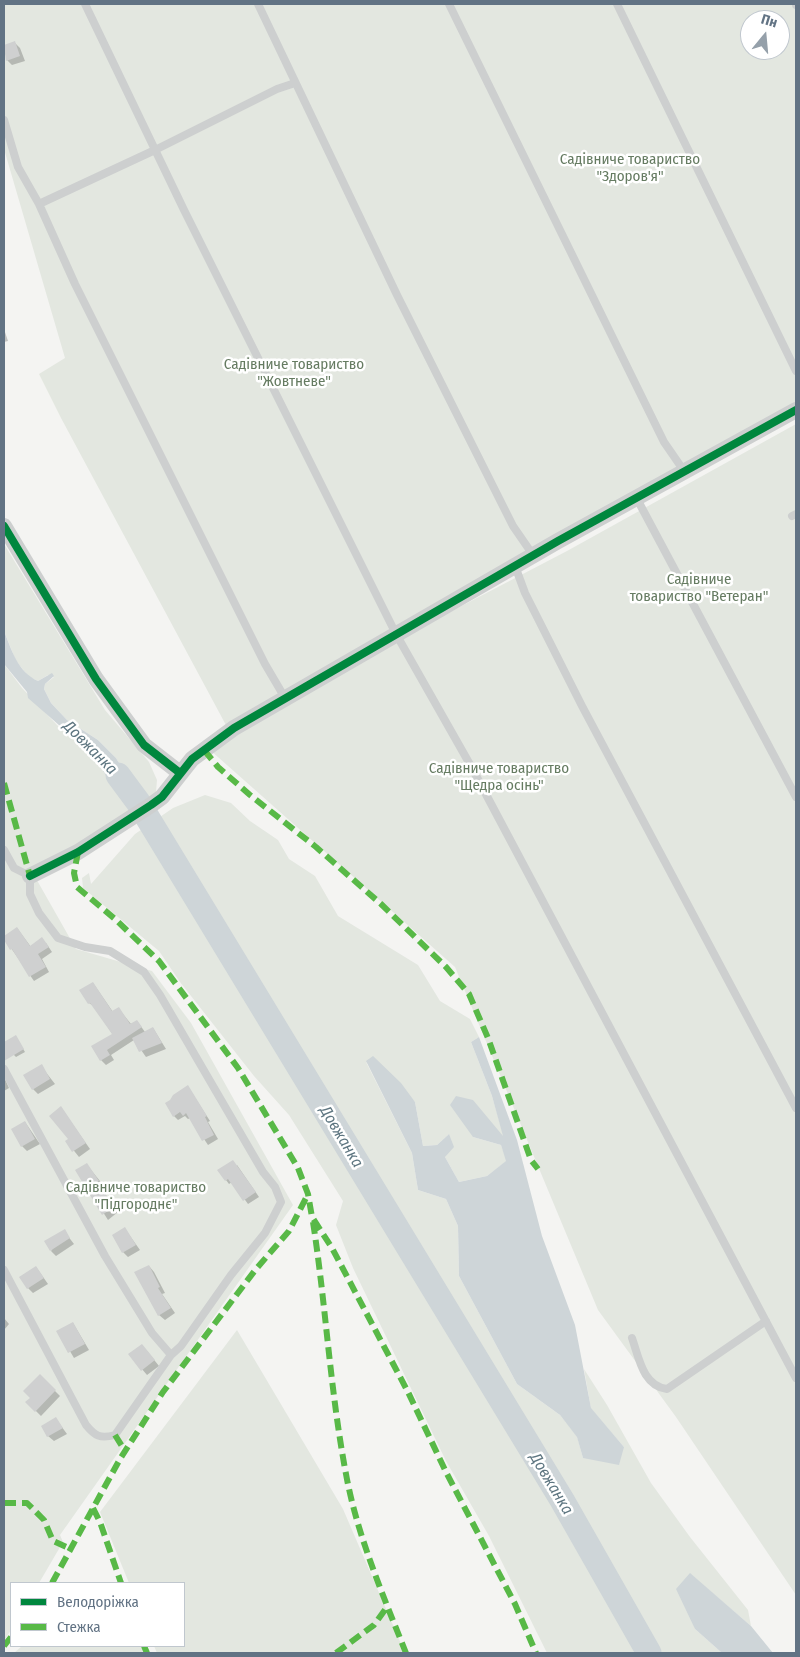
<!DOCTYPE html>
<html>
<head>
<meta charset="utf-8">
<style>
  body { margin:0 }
  #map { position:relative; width:800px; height:1657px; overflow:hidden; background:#f4f4f2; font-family:"Fira Sans Condensed",sans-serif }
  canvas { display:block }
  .frame { position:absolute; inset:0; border:5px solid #627384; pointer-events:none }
  .legend { position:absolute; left:10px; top:1582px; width:175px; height:65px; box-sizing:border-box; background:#fff; border:1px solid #c0c7ce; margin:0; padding:6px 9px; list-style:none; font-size:15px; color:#627384 }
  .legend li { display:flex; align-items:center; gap:10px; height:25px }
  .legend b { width:25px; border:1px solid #c0c7ce }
  .north { position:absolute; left:740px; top:10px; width:50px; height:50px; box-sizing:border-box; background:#fff; border:1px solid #c0c7ce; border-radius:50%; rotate:17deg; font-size:14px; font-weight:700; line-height:20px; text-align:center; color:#627384 }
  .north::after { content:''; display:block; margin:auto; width:18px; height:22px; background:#95a0aa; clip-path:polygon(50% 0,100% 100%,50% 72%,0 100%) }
</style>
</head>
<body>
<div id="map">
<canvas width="800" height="1657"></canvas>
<div class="frame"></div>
<ul class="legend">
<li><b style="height:6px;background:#00873e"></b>Велодоріжка</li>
<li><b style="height:6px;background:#58b947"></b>Стежка</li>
</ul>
<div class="north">Пн</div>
</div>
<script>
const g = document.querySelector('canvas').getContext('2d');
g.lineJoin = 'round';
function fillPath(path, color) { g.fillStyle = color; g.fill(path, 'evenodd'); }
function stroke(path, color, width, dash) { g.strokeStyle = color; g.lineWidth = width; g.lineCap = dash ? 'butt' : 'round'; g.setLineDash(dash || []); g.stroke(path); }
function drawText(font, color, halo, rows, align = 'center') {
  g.font = font + ' "Fira Sans Condensed",sans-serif'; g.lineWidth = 5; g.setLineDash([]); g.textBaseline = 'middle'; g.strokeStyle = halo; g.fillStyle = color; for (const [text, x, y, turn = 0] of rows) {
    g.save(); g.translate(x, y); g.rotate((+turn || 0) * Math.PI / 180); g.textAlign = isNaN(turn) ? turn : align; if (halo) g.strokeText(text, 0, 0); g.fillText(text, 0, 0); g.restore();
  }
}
fillPath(new Path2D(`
  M4 4H796V408L227 727 61 418 39 374 65 358 4 149ZM750 20H780V50H750Z
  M796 424V1595L676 1417 598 1310 455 967 210 750 260 711 567 551Z
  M4 544 105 710 149 762 157 780 156 792 147 799 138 802 139 797 116 758 98 740 67 720 51 703 44 689 45 684 54 677 48 675 38 681 29 677 16 661 4 631Z
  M4 664 22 688 57 725 91 753 134 805 135 816 34 875 76 949 152 971 191 1023 293 1205 60 1535 63 1542 39 1583H11V1630L4 1641Z
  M205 795 231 803 250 821 278 840 289 859 315 876 338 916 418 965 440 1001 470 1019 479 1037 471 1042 492 1096 504 1137H473L501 1145 507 1161 487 1176 459 1182 445 1157 449 1134 437 1145 423 1146 415 1102 366 1062 412 1153 418 1190 446 1199 458 1226 459 1276 517 1384 560 1415 577 1436 583 1458 624 1447 591 1409 584 1369 607 1405 651 1483 690 1537 748 1610 751 1626 690 1574 695 1629 722 1653H547L489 1536 446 1461 353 1268 336 1225 343 1201 289 1115 254 1076 180 982 159 951 83 888 82 878 89 873 91 884 135 834 173 808Z
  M237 1330 343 1509 405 1653H157L154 1646H184V1583H129L100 1512Z
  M22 1646H141L145 1653H14Z`), '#e3e7e0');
fillPath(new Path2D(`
  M4 631C12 651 18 672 38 681L52 673 54 676 45 684 44 689 51 703 67 720 98 740 116 758 142 801 134 805 123 800 91 753 28 698 27 692 4 664Z
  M479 1037 517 1140 542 1236 575 1325 591 1408 624 1447 619 1465 583 1458 577 1437 560 1415 517 1384 459 1276 458 1226 446 1199 418 1190 412 1153 366 1061 373 1056 401 1083 415 1102 423 1146 437 1145 449 1134 454 1147 445 1157 459 1182 487 1176 506 1161 501 1145 473 1137 450 1105 456 1096 473 1100 503 1136 492 1096 471 1042Z
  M690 1573 751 1626 773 1653H722L695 1629 676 1589Z`), '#ced5d8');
fillPath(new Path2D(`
  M15 43 20 48 25 61 12 65 7 60 4 47Z
  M4 329 8 341 4 342Z
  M17 928 31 947 46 943 52 952 42 959 49 972 34 981 4 938Z
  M93 983 113 1012 118 1008 131 1024 137 1021 145 1032 153 1028 166 1049 146 1057 134 1040 111 1055 114 1060 106 1065 101 1060 113 1035 95 1007 89 1003Z
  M16 1037 25 1052 16 1057 14 1055Z
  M41 1066 55 1084 38 1094 33 1089Z
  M4 1077 9 1088 4 1091Z
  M188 1087 210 1121 208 1122 218 1139 208 1145 190 1118 188 1119 185 1116 178 1120 174 1116Z
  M61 1108 90 1149 79 1157 67 1142 70 1140Z
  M25 1122 40 1144 27 1151 22 1146Z
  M87 1165 104 1186 101 1188 118 1212 108 1220 77 1171Z
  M237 1165 259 1197 248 1204 232 1182 229 1184 226 1180Z
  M125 1229 140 1250 128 1257 123 1252Z
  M64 1231 74 1244 56 1256 51 1251Z
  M149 1266 154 1272 165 1293 162 1294 175 1313 165 1320 159 1315Z
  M36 1267 48 1284 33 1293 28 1288Z
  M4 1318 9 1324 4 1330Z
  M73 1323 89 1350 74 1358 58 1331Z
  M147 1351 159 1366 147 1375 130 1355Z
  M40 1376 60 1396 41 1416 27 1402 31 1398Z
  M56 1419 67 1434 54 1441 48 1436Z`), '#0003');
stroke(new Path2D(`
  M118 775 138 802 562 1500 649 1653`), '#ced5d8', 25);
fillPath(new Path2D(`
  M15 41 20 56 6 61 4 45Z
  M17 927 30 946 42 937 49 947 38 954 46 967 29 977 12 949 10 950 4 940V936Z
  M93 982 112 1011 119 1007 130 1024 137 1020 142 1027 107 1050 110 1055 100 1061 91 1046 112 1034 90 1003 88 1004 79 990Z
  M153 1027 162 1043 139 1052 132 1038Z
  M16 1035 24 1049 4 1061V1042Z
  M42 1064 50 1079 32 1090 23 1075Z
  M188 1085 207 1116 205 1117 214 1135 202 1141 186 1113 183 1116 180 1112 173 1117 165 1103 170 1100 173 1095Z
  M61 1106 86 1143 72 1152 65 1141 68 1139 49 1116Z
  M25 1121 35 1139 21 1147 11 1129Z
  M233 1160 256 1192 243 1201 228 1179 225 1181 217 1170Z
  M87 1163 99 1181 97 1182 114 1207 102 1215 75 1170Z
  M125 1227 136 1245 122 1253 112 1235Z
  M65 1229 70 1238 50 1251 44 1241Z
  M149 1265 160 1287 158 1288 171 1308 158 1316 134 1272Z
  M36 1266 44 1278 27 1289 19 1277Z
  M73 1322 85 1344 68 1353 56 1331Z
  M142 1344 155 1360 141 1371 128 1354Z
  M40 1374 56 1390 35 1412 25 1402 30 1398 23 1391Z
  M56 1417 63 1428 47 1437 41 1426Z`), '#cfd0d0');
stroke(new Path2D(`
  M85 4 184 210 396 634 472 768 796 1378
  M258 4 397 295 513 526 533 555
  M449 4 664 442 684 471
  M617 4 796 371
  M796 4V5
  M4 120 18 167 39 204 75 284 265 664 285 698
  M39 204 155 150 277 89 295 83
  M636 497 796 797
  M792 516 796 514
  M515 566 525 593 582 706 796 1108
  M4 850 14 868 30 876V894L39 913 58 938 85 947 110 951 144 972 160 995 263 1172 275 1187 281 1202 265 1233 231 1275 181 1346 171 1355 115 1435C100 1439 95 1436 86 1425L4 1270
  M4 1069 105 1256 152 1333 171 1355
  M632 1338C639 1358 643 1386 667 1389L766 1321`), '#cdcfcf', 8);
stroke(new Path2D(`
  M4 526 96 679 144 745 180 773
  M30 876 78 852 151 805 162 797 192 759 234 728 558 541 796 410`), '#cdcfcf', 16);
stroke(new Path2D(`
  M204 750 218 767 250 795 316 847 381 904 446 967 469 994 488 1038 531 1160 538 1169
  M4 783 30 876
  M78 852 74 873 77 887 115 919 159 961 238 1068 298 1168 308 1194 312 1217 332 1248 408 1392 446 1472 515 1604 536 1653
  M313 1222C326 1306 330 1390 346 1474 357 1535 383 1595 406 1653
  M115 1435 125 1451
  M4 1503H27L44 1520 53 1541 71 1549
  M93 1508 100 1522 121 1583
  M52 1583 120 1459 163 1392 256 1269 289 1231 308 1194
  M4 1646 11 1637
  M144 1646 147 1653
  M336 1653 374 1625 387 1607`), '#58b947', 6, [12, 6]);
stroke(new Path2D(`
  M4 526 96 679 144 745 180 773
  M30 876 78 852 151 805 162 797 192 759 234 728 558 541 796 410`), '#00873e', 8);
drawText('15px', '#657b61', '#fff', [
  ["Садівниче товариство",630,160],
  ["\"Здоров'я\"",630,177],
  ["Садівниче товариство",294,365],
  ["\"Жовтневе\"",294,382],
  ["Садівниче",699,580],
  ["товариство \"Ветеран\"",699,597],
  ["Садівниче товариство",499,769],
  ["\"Щедра осінь\"",499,786],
  ["Садівниче товариство",136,1188],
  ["\"Підгороднє\"",136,1205]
]);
drawText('italic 16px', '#5e7681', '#fff', [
  ["Довжанка",90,748,45],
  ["Довжанка",341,1137,59],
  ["Довжанка",551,1484,59]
]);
</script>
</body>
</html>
